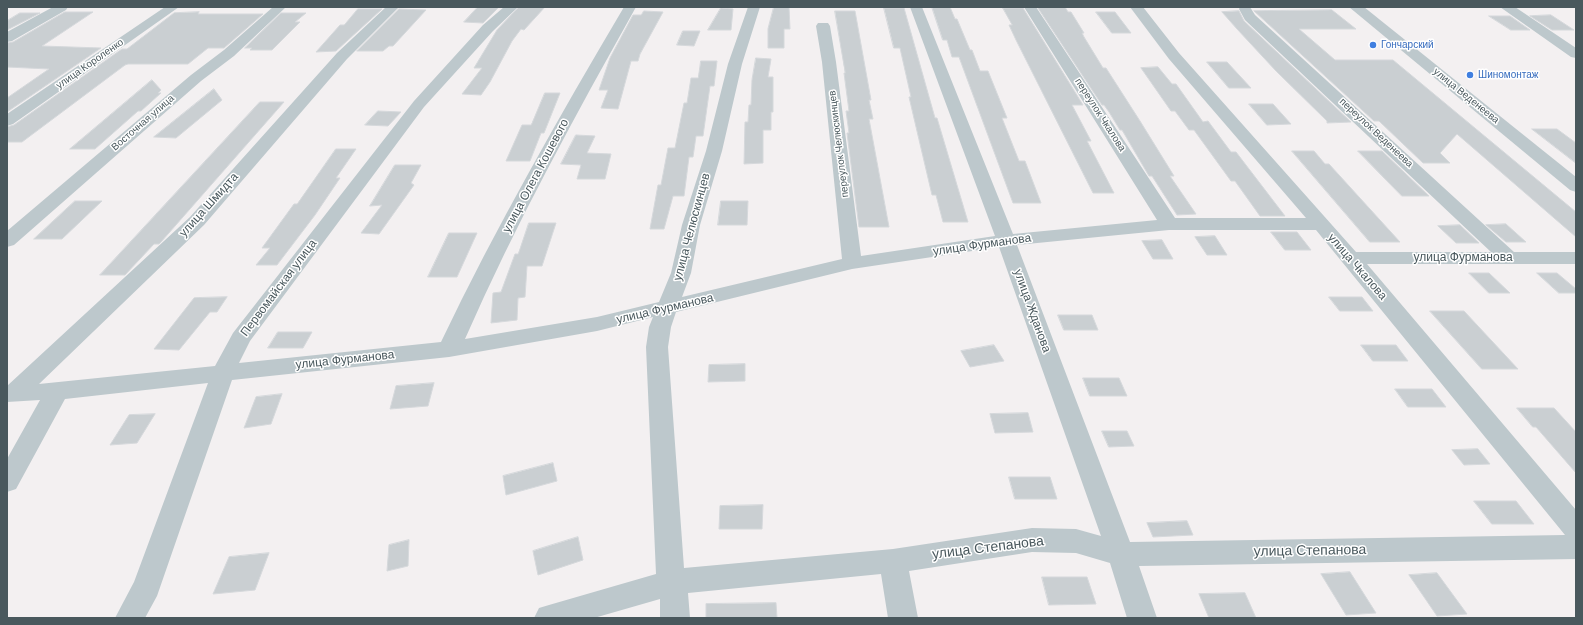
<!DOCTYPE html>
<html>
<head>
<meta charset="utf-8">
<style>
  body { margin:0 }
  #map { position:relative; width:1583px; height:625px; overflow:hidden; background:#f3f0f1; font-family:Arial,sans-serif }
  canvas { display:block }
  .frame { position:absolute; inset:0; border:8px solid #49585d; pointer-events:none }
</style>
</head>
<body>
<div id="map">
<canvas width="1583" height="625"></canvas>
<div class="frame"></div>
</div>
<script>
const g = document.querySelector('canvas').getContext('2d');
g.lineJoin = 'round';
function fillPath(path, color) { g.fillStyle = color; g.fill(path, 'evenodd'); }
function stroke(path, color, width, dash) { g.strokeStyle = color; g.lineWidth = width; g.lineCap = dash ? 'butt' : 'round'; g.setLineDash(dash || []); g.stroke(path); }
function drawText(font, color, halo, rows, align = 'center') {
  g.font = font + ' Arial,sans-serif'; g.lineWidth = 3; g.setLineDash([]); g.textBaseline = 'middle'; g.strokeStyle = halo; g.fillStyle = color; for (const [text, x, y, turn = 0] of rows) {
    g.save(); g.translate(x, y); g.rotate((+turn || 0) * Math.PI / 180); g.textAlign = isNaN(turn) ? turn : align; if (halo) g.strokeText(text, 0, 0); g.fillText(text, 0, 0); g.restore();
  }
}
const building = new Path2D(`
  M478 7H499L483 23 464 22Z
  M519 7H545L524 30 521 29 512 41 490 82 481 95 462 94 482 68H474L497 30Z
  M774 7H789L790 29H784V48H768V29Z
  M932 7H950L955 19H957L970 50H972L980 71H988L1007 118H1002L1019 161H1025L1041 203H1013L959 57H952L947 40H943Z
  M1065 7 1068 12H1071L1084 33H1082L1084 37 1103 68H1106L1140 121 1174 176H1170L1196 214 1177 215 1152 176H1149L1122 130H1120L1109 112 1104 105H1102L1038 8Z
  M721 8 733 9 731 30H708Z
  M884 8H904L935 118H937L968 222H943L936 195H932L909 97H911L900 48H894Z
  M1003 8H1023L1083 105H1072L1091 141H1087L1114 193H1093L1016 40 1009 25H1012Z
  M358 9H382L336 51 316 52 340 25H344Z
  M399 9 426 10 393 46H389L383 51H357Z
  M1332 10 1356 29H1299L1335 60H1393L1576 212V237L1457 134 1440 153 1450 163H1423L1379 121H1374L1254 11Z
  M644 11 663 12 640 54 638 61H631L618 109 601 108 608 90H599L610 58 633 15H641Z
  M835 11H855L871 100H869L873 119H869L889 227H859L847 133H849L846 111H849L844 73H845Z
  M1239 11 1244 21 1351 122 1327 123V121L1276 71 1237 29 1222 12Z
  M65 12H93L42 46 101 48 7 112V98L49 69 7 67V43L13 42Z
  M199 12 198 14H263L224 48H208L188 64H128L125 65 22 142H7V127L14 125 122 49H127L174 13Z
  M1096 12H1115L1131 33H1112Z
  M20 13H40L7 30V21Z
  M281 13H306L295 22H300L272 50H250L252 48H245Z
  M1551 15 1574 30H1552L1530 16Z
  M1489 16H1510L1530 30H1511Z
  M683 31H700L694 46 677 45Z
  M756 58 771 59 768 77H773V112H771V130H763V163L744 164 745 122H748L749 105H751L752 80Z
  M701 61H717L714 86H710L703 136H696L693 157H689L684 196H673L664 229H650L658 185H661L668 148H675L684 103H687L691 78H698Z
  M1207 62H1227L1251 88H1229Z
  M1158 67 1172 84H1176L1203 122 1208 121 1231 152H1236L1285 216H1260L1235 181H1231L1194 130H1189L1175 111H1171L1141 68Z
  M152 80 161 90 158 93H161L141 111H138L95 149H70Z
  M214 89 222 100 176 138 154 137Z
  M545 93H560L544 133H541L530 161H506L522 125H531Z
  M260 102H284L161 242 159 244H154L125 275H100Z
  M1249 104H1273L1291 124 1267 125Z
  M378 111 401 112 388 126 365 125Z
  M1532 129H1557L1576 143V163Z
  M576 135 595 136 587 153 611 154 605 179H577L581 165 561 164Z
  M336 149H356L336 178H340L315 215 277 265H256L270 248H262L294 204H297Z
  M1292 151H1314L1325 164H1329L1400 242H1370Z
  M1358 151H1382L1429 196H1402Z
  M395 165H421L411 183 414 185 379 234 361 233 382 205 370 206Z
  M75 201H102L62 239H34Z
  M721 201H748L747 225H718Z
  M529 223H556L542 266H527L525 297 518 298 517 320 491 323 493 293 501 292 515 254H518Z
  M1506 224 1526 242H1506L1486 225Z
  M1460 225 1479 243H1456L1438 226Z
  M1271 232H1297L1311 250H1285Z
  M449 233H477L457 277H428Z
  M1215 236 1227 255H1207L1195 237Z
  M1162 240 1173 259H1153L1142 241Z
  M1469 273H1489L1510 293H1489Z
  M1537 273H1557L1576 289V293H1559Z
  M227 297 217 312H210L179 350 154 349 194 298Z
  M1329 297H1362L1373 311H1340Z
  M1430 311H1464L1518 369H1482Z
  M1058 315H1092L1098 330H1064Z
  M278 332H312L303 348H268Z
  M994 345 1004 361 970 367 961 351Z
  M1361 345H1396L1408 361H1373Z
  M745 364V381L708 382 709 365Z
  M1083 378H1119L1127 396H1090Z
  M434 383 428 406 390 409 396 386Z
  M1395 389H1432L1446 407H1408Z
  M282 394 271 424 244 428 256 397Z
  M1517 408H1554L1576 432V473L1536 427H1533Z
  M1028 413 1033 432 995 433 990 414Z
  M155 414 137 443 110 445 129 415Z
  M1102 431H1127L1134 446 1109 447Z
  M1478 449 1490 464 1464 465 1452 450Z
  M553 463 557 481 506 495 503 476Z
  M1009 477H1050L1057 499H1015Z
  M1474 501H1516L1534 524H1492Z
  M763 505 762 529H719L720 506Z
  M1187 521 1193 535 1153 537 1147 523Z
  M578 537 583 560 538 575 533 551Z
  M409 540 408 566 387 571 389 545Z
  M269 553 255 590 213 594 229 557Z
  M1350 572 1376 613 1346 615 1321 574Z
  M1437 573 1467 614 1437 616 1409 575Z
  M1042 577H1087L1096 604 1049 605Z
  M1245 593 1256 618H1209L1199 594Z
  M776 603 777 618H706V604Z`);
fillPath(building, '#cacfd2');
stroke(building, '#d5d8db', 1);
fillPath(new Path2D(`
  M53 7H68L66 10 12 41 7 42V32Z
  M165 7H179L13 124 7 126V114Z
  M273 7H286L234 56 201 81 14 245 7 247V231L191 75 224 50Z
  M386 7H399L347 59 204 225 39 384 215 366 233 333 414 101 483 25 504 7H518L493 31 424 107 250 341 239 363 441 342C496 227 559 117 624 7H636C575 116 515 225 465 339L597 317 659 302 671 273 682 225 706 151 728 64 748 7H760L742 64 722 151 700 225 691 273 682 297 842 259 822 62 816 26 818 23H828L830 26 836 62 861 256 995 236 910 7H922L1013 234 1157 220 1024 7H1036L1175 218H1306L1169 59 1130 7H1143L1179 53 1356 252H1491L1245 20 1239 9 1240 7H1250L1255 15 1514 252H1576V264H1367L1576 510V559L1139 566 1157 618H1127L1110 563 1076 553 1032 552 909 571 918 618H888L881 574 688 593 690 618H660V599L594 618H534L539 608 549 605 656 574 646 347 649 327 653 317 597 331 449 357 232 380 157 596 145 618H115L134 582 208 383 65 399 16 489 7 492V459L40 400 7 402V386L190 217 337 53ZM1169 230H1316L1565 535 1130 542 1017 245ZM999 247 1101 536 1076 529 1032 528 893 549 684 568 668 347 671 327 676 312 852 269Z
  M1500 7H1515L1576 48V58L1571 57Z`), '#bdc8cc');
fillPath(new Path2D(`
  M1349 7H1364L1576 177V192L1570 190Z`), '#bdc8cc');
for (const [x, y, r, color] of [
  [1373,45,4,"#3f7fe0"],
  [1470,75,4,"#3f7fe0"]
]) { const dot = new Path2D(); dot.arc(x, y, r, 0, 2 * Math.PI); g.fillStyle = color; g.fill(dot); stroke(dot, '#fff', 1.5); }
drawText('10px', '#366cbe', '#fff', [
  ["Гончарский",1381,45],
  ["Шиномонтаж",1478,75]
], 'left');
drawText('10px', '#49585d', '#fff', [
  ["улица Короленко",90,64,-35],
  ["улица Веденеева",1466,96,39],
  ["переулок Чкалова",1100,115,57],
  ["Восточная улица",143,123,-41],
  ["переулок Веденеева",1376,133,43],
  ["переулок Челюскинцев",839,144,-97]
]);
drawText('12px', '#49585d', '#fff', [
  ["улица Олега Кошевого",536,176,-62],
  ["улица Шмидта",209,205,-48],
  ["улица Челюскинцев",692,227,-75],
  ["улица Фурманова",982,245,-8],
  ["улица Фурманова",1463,258],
  ["улица Чкалова",1357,267,49],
  ["Первомайская улица",279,288,-53],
  ["улица Фурманова",665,309,-13],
  ["улица Жданова",1032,311,70],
  ["улица Фурманова",345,360,-6]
]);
drawText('14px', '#49585d', '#fff', [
  ["улица Степанова",988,548,-7],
  ["улица Степанова",1310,551,-1]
]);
</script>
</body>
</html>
